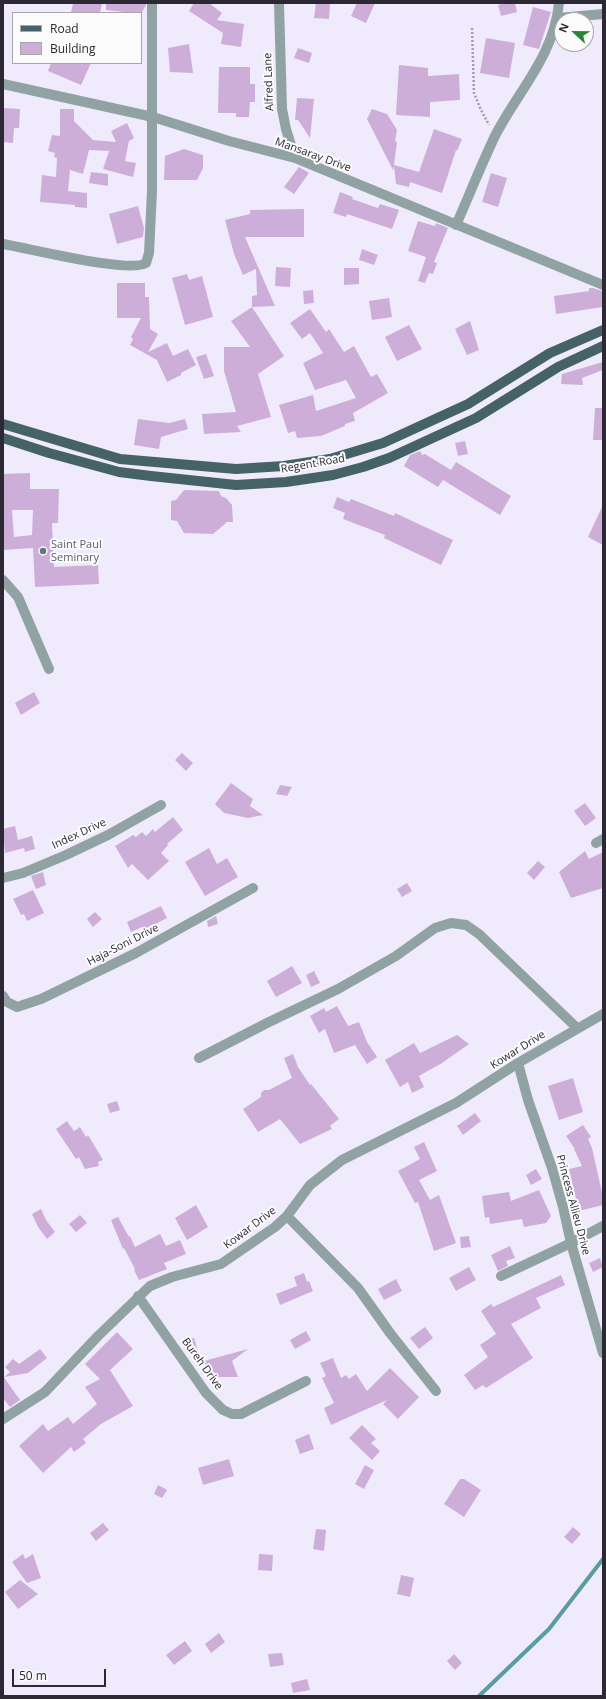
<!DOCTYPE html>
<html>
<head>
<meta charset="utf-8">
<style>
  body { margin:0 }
  #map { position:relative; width:606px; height:1699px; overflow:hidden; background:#efebfd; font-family:"Open Sans",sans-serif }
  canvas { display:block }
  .frame { position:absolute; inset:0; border:4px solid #2c2934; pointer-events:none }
  .legend { position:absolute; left:12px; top:12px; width:130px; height:52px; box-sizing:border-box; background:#fbfbfb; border:1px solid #a8a7ab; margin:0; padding:5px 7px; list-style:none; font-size:12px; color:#2c2934 }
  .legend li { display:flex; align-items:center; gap:8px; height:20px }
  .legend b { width:20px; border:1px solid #a8a7ab }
  .north { position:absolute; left:554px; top:12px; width:40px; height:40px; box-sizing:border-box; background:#fbfbfb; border:1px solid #a8a7ab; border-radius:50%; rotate:292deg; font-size:11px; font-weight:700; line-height:16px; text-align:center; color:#2c2934 }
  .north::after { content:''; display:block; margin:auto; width:14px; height:18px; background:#298435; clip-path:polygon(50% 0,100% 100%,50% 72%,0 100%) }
  .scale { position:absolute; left:12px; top:1669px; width:94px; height:18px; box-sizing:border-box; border:2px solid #2c2934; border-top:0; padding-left:5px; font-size:12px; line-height:14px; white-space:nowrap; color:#2c2934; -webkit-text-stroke:3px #fbfbfb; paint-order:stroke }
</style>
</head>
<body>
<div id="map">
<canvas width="606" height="1699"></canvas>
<div class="frame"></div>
<ul class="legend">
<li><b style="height:5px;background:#456366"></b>Road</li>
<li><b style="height:11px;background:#cdaed8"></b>Building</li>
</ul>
<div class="north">N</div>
<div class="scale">50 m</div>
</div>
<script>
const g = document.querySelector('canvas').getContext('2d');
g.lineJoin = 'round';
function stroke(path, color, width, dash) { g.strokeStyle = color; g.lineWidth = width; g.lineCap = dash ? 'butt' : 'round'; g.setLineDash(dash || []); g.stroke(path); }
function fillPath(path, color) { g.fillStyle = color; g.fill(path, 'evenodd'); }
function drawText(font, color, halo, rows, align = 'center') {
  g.font = font + ' "Open Sans",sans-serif'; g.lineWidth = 4; g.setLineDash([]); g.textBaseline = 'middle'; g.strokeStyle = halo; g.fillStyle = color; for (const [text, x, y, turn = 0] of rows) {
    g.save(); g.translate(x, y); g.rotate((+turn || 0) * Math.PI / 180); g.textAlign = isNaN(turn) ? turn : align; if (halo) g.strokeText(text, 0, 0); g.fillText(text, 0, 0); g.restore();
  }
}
stroke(new Path2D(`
  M479 1696 549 1629 603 1559`), '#5b9ca2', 4);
fillPath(new Path2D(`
  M73 3H102L100 13H71Z
  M106 3H146V5L141 14 106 10Z
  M194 3H209L222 13 217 20 244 24 241 47 221 44 223 33 189 11Z
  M316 3H330L329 19 314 18Z
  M357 3H375L366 23 351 16Z
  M505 3H515L517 12 501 16 498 5Z
  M533 7 551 12 539 49 523 45Z
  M486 38 515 43 509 78 480 73Z
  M189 44 193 73 170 72 168 48Z
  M298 48 312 53 309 63 294 58Z
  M51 63H91L81 85 48 71Z
  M399 65 428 68V76L459 74 460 100 430 102V117L396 115Z
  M219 67H250V84H255V102H250L249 117H236V113H218Z
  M297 98 314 99 310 138 298 120H295Z
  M3 108 20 109 19 128H14L13 143 3 142Z
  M60 109H74V121L93 140 116 142 111 131 127 123 134 138 129 141 125 161 136 163 133 177 103 169 109 151 89 150 83 174 70 170 68 191 87 193V208L75 207V205L40 202 42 175 56 177 57 158 54 157 55 153 48 151 52 135 60 136Z
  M372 109 387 114 397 130 395 141 397 142 394 165 419 172 434 129 462 139 457 151 456 150 442 193 410 182 409 187 396 184 394 166 393 170 367 119Z
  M184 149 203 155V168L197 180H164L165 156Z
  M299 167 309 173 294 194 284 187Z
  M91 172 108 174V186L89 183Z
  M491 173 507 178 498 207 482 202Z
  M340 192 353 197 352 199 378 208 380 204 399 210 392 229 347 214 346 217 333 213Z
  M138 206 144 228 143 237 117 244 109 214Z
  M304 209V237H245L275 306 252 307V296L257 295 256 269 243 275 234 254 225 220 250 214V210Z
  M418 221 435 226 436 223 448 228 434 262 437 263 433 274 429 273 425 283 418 281 426 257 408 251Z
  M362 249 378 255 374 265 359 260Z
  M276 267 291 268 290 287 275 286Z
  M344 268H359V284L344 285Z
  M187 274 189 280 202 276 213 317 185 325 172 278Z
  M117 283H145V297H149L150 329 158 334 148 352 167 343 173 356 188 349 196 365 181 373V375L167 382 157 360 130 345 133 339 131 337 141 318H117Z
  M589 288H593L602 291 603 307 556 314 554 296 589 291Z
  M313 290 314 303 304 304 303 291Z
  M389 298 392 317 372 320 369 301Z
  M252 307 284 356 258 374 271 417 237 426 241 432 204 434 202 414 236 412 224 371V347H250L231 321Z
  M310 309 326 332 329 329 344 352 354 346 371 377 377 374 388 393 353 413 355 421 345 424V426L321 436 297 438 295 431 288 433 279 405 313 395 316 411 356 398 346 380 315 390 303 363 323 353 310 333 302 339 290 323Z
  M470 321 479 350 467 355 455 329Z
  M409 325 422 349 397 361 385 337Z
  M206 354 214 376 204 379 196 357Z
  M603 362V370L582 378 583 385 561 384 562 374Z
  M595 408H603V440H593Z
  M138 419 169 423 185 419 188 429 161 437 159 449 134 445Z
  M465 441 468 454 458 456 455 443Z
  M420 451 422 455 425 454 451 470 456 462 511 496 500 515 443 480 438 487 404 466 410 455Z
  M30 473V489H59L58 523H52L54 567 98 565 99 584 35 587 33 548 3 550V474ZM12 510H33L32 535 14 537Z
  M184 490 219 491 221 496 226 498 232 505 233 522H227L213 534 184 533 177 521 171 520V501L176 500Z
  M337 497 349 502 351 499 394 516 395 513 453 540 441 565 384 538 385 535 343 519 345 513 333 508Z
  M603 505V545L588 537Z
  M34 692 40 703 21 715 15 703Z
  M182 753 193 763 186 771 175 760Z
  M231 783 253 799 250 806 263 815 248 818 224 813 215 804Z
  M280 785 292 787 287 796 276 794Z
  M585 803 596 818 585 826 574 811Z
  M173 817 183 830 167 844 168 845 161 853 169 861 148 880 132 864 128 868 115 846 133 835 136 837 142 832 146 836 153 829 155 832Z
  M15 826 18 840 32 836 35 849 25 852 24 848 5 853 3 829Z
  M209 848 217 864 227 858 238 877 205 896 185 862Z
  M585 851 589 859 603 852V888L571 898 559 872Z
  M538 861 545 867 534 880 527 873Z
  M43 872 46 885 36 889 31 876Z
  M407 883 412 891 402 897 397 889Z
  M33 890 44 913 27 921 24 914 21 915 13 899Z
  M161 906 167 918 144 930 142 927 131 932 127 922Z
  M95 912 102 919 93 927 87 919Z
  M216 916 218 924 208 927 207 921Z
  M292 966 302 983 276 997 267 981Z
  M314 971 320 983 311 987 306 975Z
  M337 1006 348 1026 359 1022 367 1042 377 1057 367 1064 355 1045 334 1053 325 1029 319 1033 310 1016 324 1008 326 1012Z
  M457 1035 469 1044 442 1063 419 1076 424 1087 412 1093 408 1082 400 1087 385 1060 414 1043 420 1053Z
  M293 1054 298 1067 310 1085 311 1084 339 1119 330 1126 332 1129 300 1144 280 1119 258 1132 243 1109 261 1097V1093L264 1090H269L292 1078 284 1058Z
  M573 1078 583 1112 559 1120 548 1086Z
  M117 1101 120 1110 110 1113 107 1104Z
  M475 1113 481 1121 463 1135 457 1126Z
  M67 1121 74 1131 80 1127 86 1137 88 1135 103 1160 98 1162 99 1166 85 1169 79 1157 76 1159 56 1129Z
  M583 1125 591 1137 588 1139 592 1148 603 1197V1205L579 1211 569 1169 582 1166 574 1149H575L566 1136Z
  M424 1142 437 1171 419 1180 430 1200 439 1195 456 1243 434 1251 418 1202 415 1203 398 1171 420 1159 414 1147Z
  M536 1169 542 1179 531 1185 526 1175Z
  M539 1190 551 1216 546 1223 524 1227 522 1219 490 1224 489 1217 485 1218 482 1196 509 1192 511 1201Z
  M196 1205 208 1227 187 1240 175 1218Z
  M41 1209 46 1220 55 1232 47 1239 38 1227 32 1214Z
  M80 1215 87 1223 76 1232 69 1224Z
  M118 1217 129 1237 130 1236 135 1247 160 1234 166 1246 180 1240 186 1254 164 1263 167 1269 139 1280 134 1270 135 1269 124 1248 123 1249 111 1220Z
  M469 1236 471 1247 461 1248 460 1237Z
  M510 1246 515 1258 506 1261 508 1266 498 1271 491 1255Z
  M600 1258 603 1267 593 1272 589 1263Z
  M469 1267 476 1280 456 1291 449 1278Z
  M304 1273 307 1282 309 1281 313 1291 280 1305 276 1294 297 1286 294 1277Z
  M561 1275 565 1285 536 1298 541 1308 511 1324 533 1358 486 1388 483 1385 475 1390 464 1375 488 1357 480 1345 496 1334 481 1311 491 1304 493 1307Z
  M396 1279 402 1291 384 1300 378 1289Z
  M425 1327 433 1338 419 1349 410 1338Z
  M306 1331 311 1340 295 1349 290 1340Z
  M117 1332 133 1349 110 1370 133 1406 101 1424 83 1439 86 1443 74 1452 71 1447 43 1473 19 1446 43 1424 48 1431 68 1417 73 1424 97 1404 85 1387 100 1379 85 1364Z
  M194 1338 198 1351 188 1353 184 1340Z
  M40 1349 47 1358 28 1373 4 1377 10 1372 5 1367 13 1359 19 1364Z
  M248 1349 232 1361 238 1377H208L204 1361Z
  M333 1358 341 1378 346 1375 349 1379 356 1374 367 1391 390 1368 419 1397 398 1419 383 1404 387 1400 331 1425 324 1408 334 1403 322 1378 326 1376 320 1363Z
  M3 1376 20 1400 10 1407 3 1398Z
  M362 1425 376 1439 371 1443 380 1451 372 1460 349 1438Z
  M309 1434 314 1449 300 1454 295 1440Z
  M229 1459 234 1476 203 1485 198 1468Z
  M365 1465 374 1470 364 1489 355 1484Z
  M460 1479H464L481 1490 464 1517 444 1504Z
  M158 1485 167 1490 162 1498 154 1494Z
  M103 1523 109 1530 96 1541 90 1533Z
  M573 1527 581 1534 572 1544 564 1537Z
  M316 1529 326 1530 324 1551 313 1549Z
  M23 1554 25 1559 33 1554 41 1578 27 1583 12 1562Z
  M259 1554 273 1555 272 1571 258 1570Z
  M401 1575 414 1578 410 1597 397 1594Z
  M20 1580 38 1594 18 1609 5 1592Z
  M219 1633 225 1642 211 1653 205 1644Z
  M185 1641 192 1651 174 1665 166 1655Z
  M282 1653 284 1665 270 1667 268 1654Z
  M454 1654 462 1663 455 1670 447 1661Z
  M307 1679 310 1690 293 1693 291 1683Z`), '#cdaed8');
stroke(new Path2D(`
  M472 28 474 93 481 110 489 125`), '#a19dac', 2.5, [2, 2]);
stroke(new Path2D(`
  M279 3 282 109 286 129 295 158
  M558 18 603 14
  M3 84 153 117 229 141 295 158 603 285
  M456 225C469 196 481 165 495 136 518 91 554 56 559 3
  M3 244C28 248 130 274 146 263L149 253 152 191V3
  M3 580 18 597 49 669
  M596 843 603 839
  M3 878 23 873 66 855 108 835 161 805
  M3 996 7 1002 17 1007 41 999 136 953 253 888
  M199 1058 269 1022 338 989 396 956 435 928 451 923 466 925 479 934 577 1028
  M518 1063 528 1100 552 1168 563 1207 571 1243 603 1353
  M287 1216 358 1288 390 1333 436 1391
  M501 1276 571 1243 603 1226
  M138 1296 206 1393 223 1410 232 1414H241L306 1381
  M3 1419 45 1392 98 1336 150 1286 172 1277 221 1264 275 1227 287 1216 310 1185 342 1160 456 1103 518 1063 603 1014`), '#91a2a3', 10);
stroke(new Path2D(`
  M3 424 120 459 236 469 284 466 330 459 383 443 468 404 550 353 603 330
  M3 438 49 453 119 472 151 476 236 485 286 482 333 475 363 467 389 458 476 418 558 367 603 346`), '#456366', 10);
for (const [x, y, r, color] of [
  [43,551,4,"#6b7280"]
]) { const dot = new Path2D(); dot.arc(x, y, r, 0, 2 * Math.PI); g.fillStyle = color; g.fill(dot); stroke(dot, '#fbfbfb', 1.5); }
drawText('11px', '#2c2934', '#fbfbfb', [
  ["Alfred Lane",269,82,-92],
  ["Mansaray Drive",313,155,20],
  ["Regent Road",313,464,-10],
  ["Index Drive",79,834,-25],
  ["Haja-Soni Drive",123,945,-27],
  ["Kowar Drive",518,1050,-32],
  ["Princess Allieu Drive",573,1205,75],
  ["Kowar Drive",250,1228,-37],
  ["Bureh Drive",202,1364,54]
]);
drawText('11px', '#5b616d', '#fbfbfb', [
  ["Saint Paul",51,545],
  ["Seminary",51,558]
], 'left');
</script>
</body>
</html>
